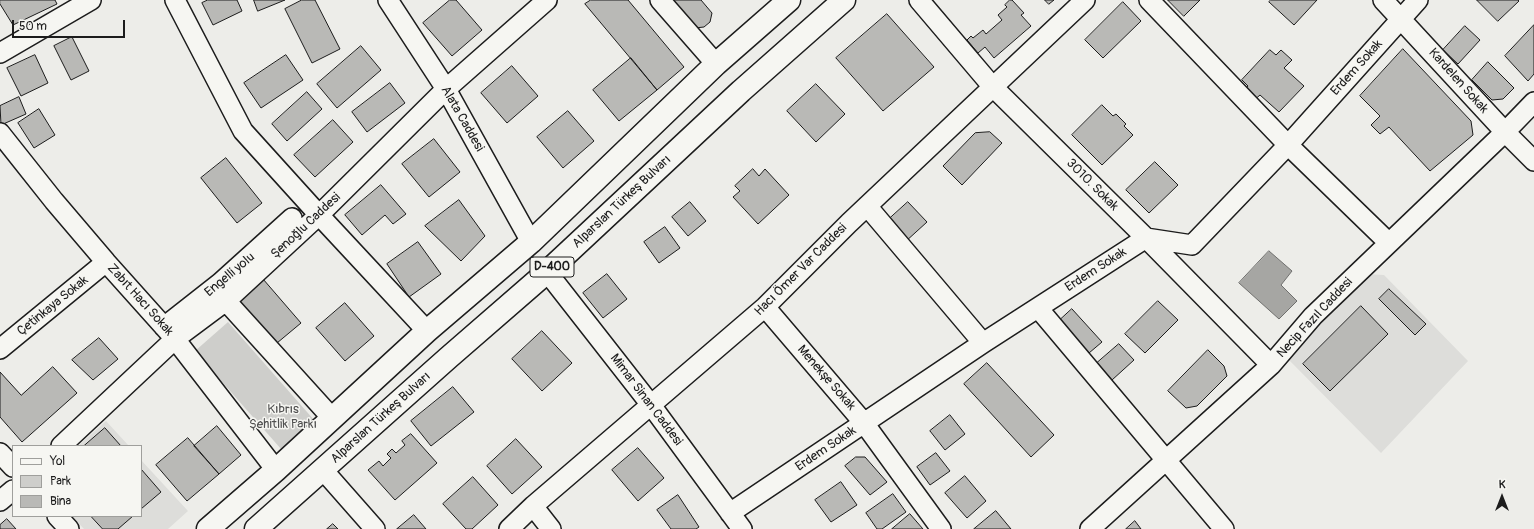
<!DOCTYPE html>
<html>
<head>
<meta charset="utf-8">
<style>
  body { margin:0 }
  #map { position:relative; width:1534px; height:529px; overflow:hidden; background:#edede9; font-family:Pangolin,sans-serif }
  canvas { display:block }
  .legend { position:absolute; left:12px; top:445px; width:130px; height:72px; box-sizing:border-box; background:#f6f6f2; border:1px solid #9f9f9c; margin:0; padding:5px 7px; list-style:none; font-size:12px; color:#1c1c1c }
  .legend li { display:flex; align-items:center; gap:8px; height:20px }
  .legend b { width:20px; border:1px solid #9f9f9c }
  .north { position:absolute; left:1482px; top:477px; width:40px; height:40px; -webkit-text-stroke:3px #f6f6f2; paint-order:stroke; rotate:0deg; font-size:11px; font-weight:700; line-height:16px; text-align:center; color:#1c1c1c }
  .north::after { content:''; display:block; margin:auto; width:14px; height:18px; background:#1c1c1c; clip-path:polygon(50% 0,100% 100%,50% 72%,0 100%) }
  .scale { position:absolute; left:12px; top:20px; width:113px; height:18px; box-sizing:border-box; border:2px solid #1c1c1c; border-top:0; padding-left:5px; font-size:12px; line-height:14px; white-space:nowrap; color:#1c1c1c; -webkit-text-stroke:3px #f6f6f2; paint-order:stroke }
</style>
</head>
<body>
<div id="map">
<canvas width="1534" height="529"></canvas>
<ul class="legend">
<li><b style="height:5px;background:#f6f6f2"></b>Yol</li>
<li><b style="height:11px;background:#cececb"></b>Park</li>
<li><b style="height:11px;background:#b9b9b6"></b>Bina</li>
</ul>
<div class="north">K</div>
<div class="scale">50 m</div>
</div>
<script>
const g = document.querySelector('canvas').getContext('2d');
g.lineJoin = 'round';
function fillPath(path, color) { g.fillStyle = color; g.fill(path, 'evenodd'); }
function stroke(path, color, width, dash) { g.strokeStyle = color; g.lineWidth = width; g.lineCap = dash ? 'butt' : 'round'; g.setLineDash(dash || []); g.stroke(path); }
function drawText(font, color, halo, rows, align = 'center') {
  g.font = font + ' Pangolin,sans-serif'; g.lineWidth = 3; g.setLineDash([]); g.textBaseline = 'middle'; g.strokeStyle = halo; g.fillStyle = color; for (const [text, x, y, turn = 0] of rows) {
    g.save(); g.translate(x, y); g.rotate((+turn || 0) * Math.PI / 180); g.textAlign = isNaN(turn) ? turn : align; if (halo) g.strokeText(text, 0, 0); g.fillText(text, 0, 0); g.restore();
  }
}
fillPath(new Path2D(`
  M1365 274 1384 275 1468 361 1381 453 1288 359Z
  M106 421 129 446H78Z
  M141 460 188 511 168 529H84L72 516H141Z`), '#ddddda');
fillPath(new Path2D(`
  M228 322 314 420 281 449 195 351Z`), '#cececb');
const water = new Path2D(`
  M1269 251 1292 271 1281 285 1297 301 1279 319 1239 283Z`);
fillPath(water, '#a6a6a3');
stroke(water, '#6f6f6d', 1);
const building = new Path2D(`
  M0 0H55L57 4 13 25 0 4Z
  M208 0H237L242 11 213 25 202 3Z
  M254 0H285L258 11Z
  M302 0H315L340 49 312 63 285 9Z
  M450 0H456L482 30 452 56 423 23Z
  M591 0H628L684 67 657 90 585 4Z
  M668 0H701L712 13 710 22 704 27 695 28Z
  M1010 0H1012L1024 13 1021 15 1031 26 994 58 985 47 978 53 967 40 971 36 973 38 983 30 986 34 1002 20 998 15 1007 7 1005 5Z
  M1045 0H1054L1049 4Z
  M1168 0H1200L1184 16Z
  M1271 0H1317L1294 25 1269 2Z
  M1477 0H1518L1519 1 1498 21Z
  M1123 2 1141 21 1103 58 1085 40Z
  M887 14 934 67 883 111 836 58Z
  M1534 25V74L1528 81 1505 56Z
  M1465 26 1480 40 1458 64 1443 50Z
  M72 37 89 71 71 80 54 46Z
  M361 46 381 70 337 108 317 84Z
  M1403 49 1471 121 1473 135 1430 171 1389 127 1380 134 1371 125 1380 116 1360 96Z
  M1270 50 1276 55 1281 50 1292 60 1284 68 1304 86 1279 112 1260 95 1253 101 1243 92 1248 86 1242 80Z
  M35 55 48 83 21 96 7 68Z
  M286 55 303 80 261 108 244 83Z
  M631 58 657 90 619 121 593 90Z
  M1488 62 1514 88 1503 99 1492 100 1472 80Z
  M512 66 538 96 507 123 481 93Z
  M390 83 405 103 367 132 352 112Z
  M816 84 845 114 816 142 787 111Z
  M307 92 322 109 287 141 272 124Z
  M19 97 26 114 1 125 0 106Z
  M1102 105 1113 116 1116 114 1126 124 1124 126 1133 135 1102 165 1072 135Z
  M39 109 55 135 34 148 18 123Z
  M568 111 594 141 563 168 537 137Z
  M333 120 353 142 315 177 294 155Z
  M990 132 1002 143 962 185 943 166 975 133Z
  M434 139 460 172 429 197 402 164Z
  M226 158 262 203 237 223 201 178Z
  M1155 162 1178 185 1149 213 1126 190Z
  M753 169 759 176 765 169 789 195 758 224 733 197 740 191 735 186Z
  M381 185 406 214 393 224 385 215 362 235 345 215Z
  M459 200 485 236 461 261 425 226Z
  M690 202 706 221 688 236 672 217Z
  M908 202 927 222 905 242 887 221Z
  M665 227 680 248 659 263 644 242Z
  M418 242 441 274 409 297 387 264Z
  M607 274 627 299 603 318 583 293Z
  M263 279 301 323 271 348 233 304Z
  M1389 289 1426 324 1415 335 1379 299Z
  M1158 301 1178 320 1145 353 1125 334Z
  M345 303 374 336 345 361 316 328Z
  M1361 306 1388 334 1330 391 1303 364Z
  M1072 309 1102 342 1089 353 1060 320Z
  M542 331 572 363 542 391 512 359Z
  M99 338 118 359 93 380 72 360Z
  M1119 344 1134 360 1112 380 1097 363Z
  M1208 350 1224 366 1227 376 1197 406 1186 408 1168 391Z
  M987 363 1054 435 1031 457 964 384Z
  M53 367 77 393 22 442 0 417V372L21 395Z
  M453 387 474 412 431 446 411 421Z
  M950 415 965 434 945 450 930 431Z
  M217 426 241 455 219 474 194 446Z
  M105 428 121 446H84Z
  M411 434 437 463 395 500 368 470 379 461 383 466 391 458 387 454 392 449 396 453 405 445 402 441Z
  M188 438 219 474 187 501 156 465Z
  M516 439 542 467 512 494 487 466Z
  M638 448 664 478 638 501 612 470Z
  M936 453 950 471 930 485 917 467Z
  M856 457H865L887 482 870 495 845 466Z
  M141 469 161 492 141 509Z
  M965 476 986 501 967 518 945 493Z
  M473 477 498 505 472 529H466L443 504Z
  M841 482 857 505 831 522 815 500Z
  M893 494 906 512 882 529H877L866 513Z
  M678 495 699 527 696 529H671L657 510Z
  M996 511 1011 529H974Z
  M910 514 923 529H892Z
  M414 515 426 529H397Z
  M91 516H133L118 529H103Z
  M7 519 16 529H0V525Z
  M1135 521 1141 529H1126Z
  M333 524 338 529H327Z`);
fillPath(building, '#b9b9b6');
stroke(building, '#1c1c1c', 1);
const minor = new Path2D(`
  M175 0 243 131 319 215 427 331
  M388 0 446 89 531 242
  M660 0 716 64
  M919 0 992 86 1146 238 1271 365
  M1149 0 1288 145 1389 243
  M1383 0 1505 132 1534 161
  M0 53 91 0
  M0 133 54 201 106 262 175 339 276 470
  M867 206 983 343
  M547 272 651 405 742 529
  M226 301 332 418
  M765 307 864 423 941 529
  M1038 308 1224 529
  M164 327 220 283 292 218
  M0 349 106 262
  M61 446 175 339 226 301 319 215 446 89 547 0
  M0 453 13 467
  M323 470 375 529
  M0 501 13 490
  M533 506 551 529
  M730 513 983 343 1146 238 1192 245 1288 145 1418 0
  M57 516 69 529
  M509 529 533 506 765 307 849 223 1085 0
  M1090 529 1271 365 1313 316 1505 132 1534 102`);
const highway = new Path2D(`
  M208 529 276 470 427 331 531 242 716 64 789 0
  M256 529 448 358 547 272 741 91 844 0`);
stroke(minor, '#1c1c1c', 22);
stroke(highway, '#1c1c1c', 25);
stroke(minor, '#f6f6f2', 19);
stroke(highway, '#f6f6f2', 22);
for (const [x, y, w] of [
  [552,267,44]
]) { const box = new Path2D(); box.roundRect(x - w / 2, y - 10, w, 20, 3); g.fillStyle = '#f6f6f2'; g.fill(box); stroke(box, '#1c1c1c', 1); }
drawText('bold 12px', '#1c1c1c', null, [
  ["D-400",552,267]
]);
drawText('13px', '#1c1c1c', '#f6f6f2', [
  ["Erdem Sokak",1357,68,-48],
  ["Kardelen Sokak",1458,81,48],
  ["Alata Caddesi",462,119,60],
  ["3010. Sokak",1092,185,45],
  ["Alparslan Türkeş Bulvarı",622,202,-43],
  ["Şenoğlu Caddesi",306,226,-43],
  ["Hacı Ömer Var Caddesi",801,270,-45],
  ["Erdem Sokak",1096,270,-33],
  ["Engelli yolu",230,275,-40],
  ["Zabıt Hacı Sokak",140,300,48],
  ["Çetinkaya Sokak",53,306,-39],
  ["Necip Fazıl Caddesi",1315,318,-47],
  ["Menekşe Sokak",826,378,49],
  ["Mimar Sinan Caddesi",646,400,53],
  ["Alparslan Türkeş Bulvarı",381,418,-42],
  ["Erdem Sokak",826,449,-34]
]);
drawText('13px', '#515151', '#f6f6f2', [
  ["Kıbrıs",283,410],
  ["Şehitlik Parkı",283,425]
]);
</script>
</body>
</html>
